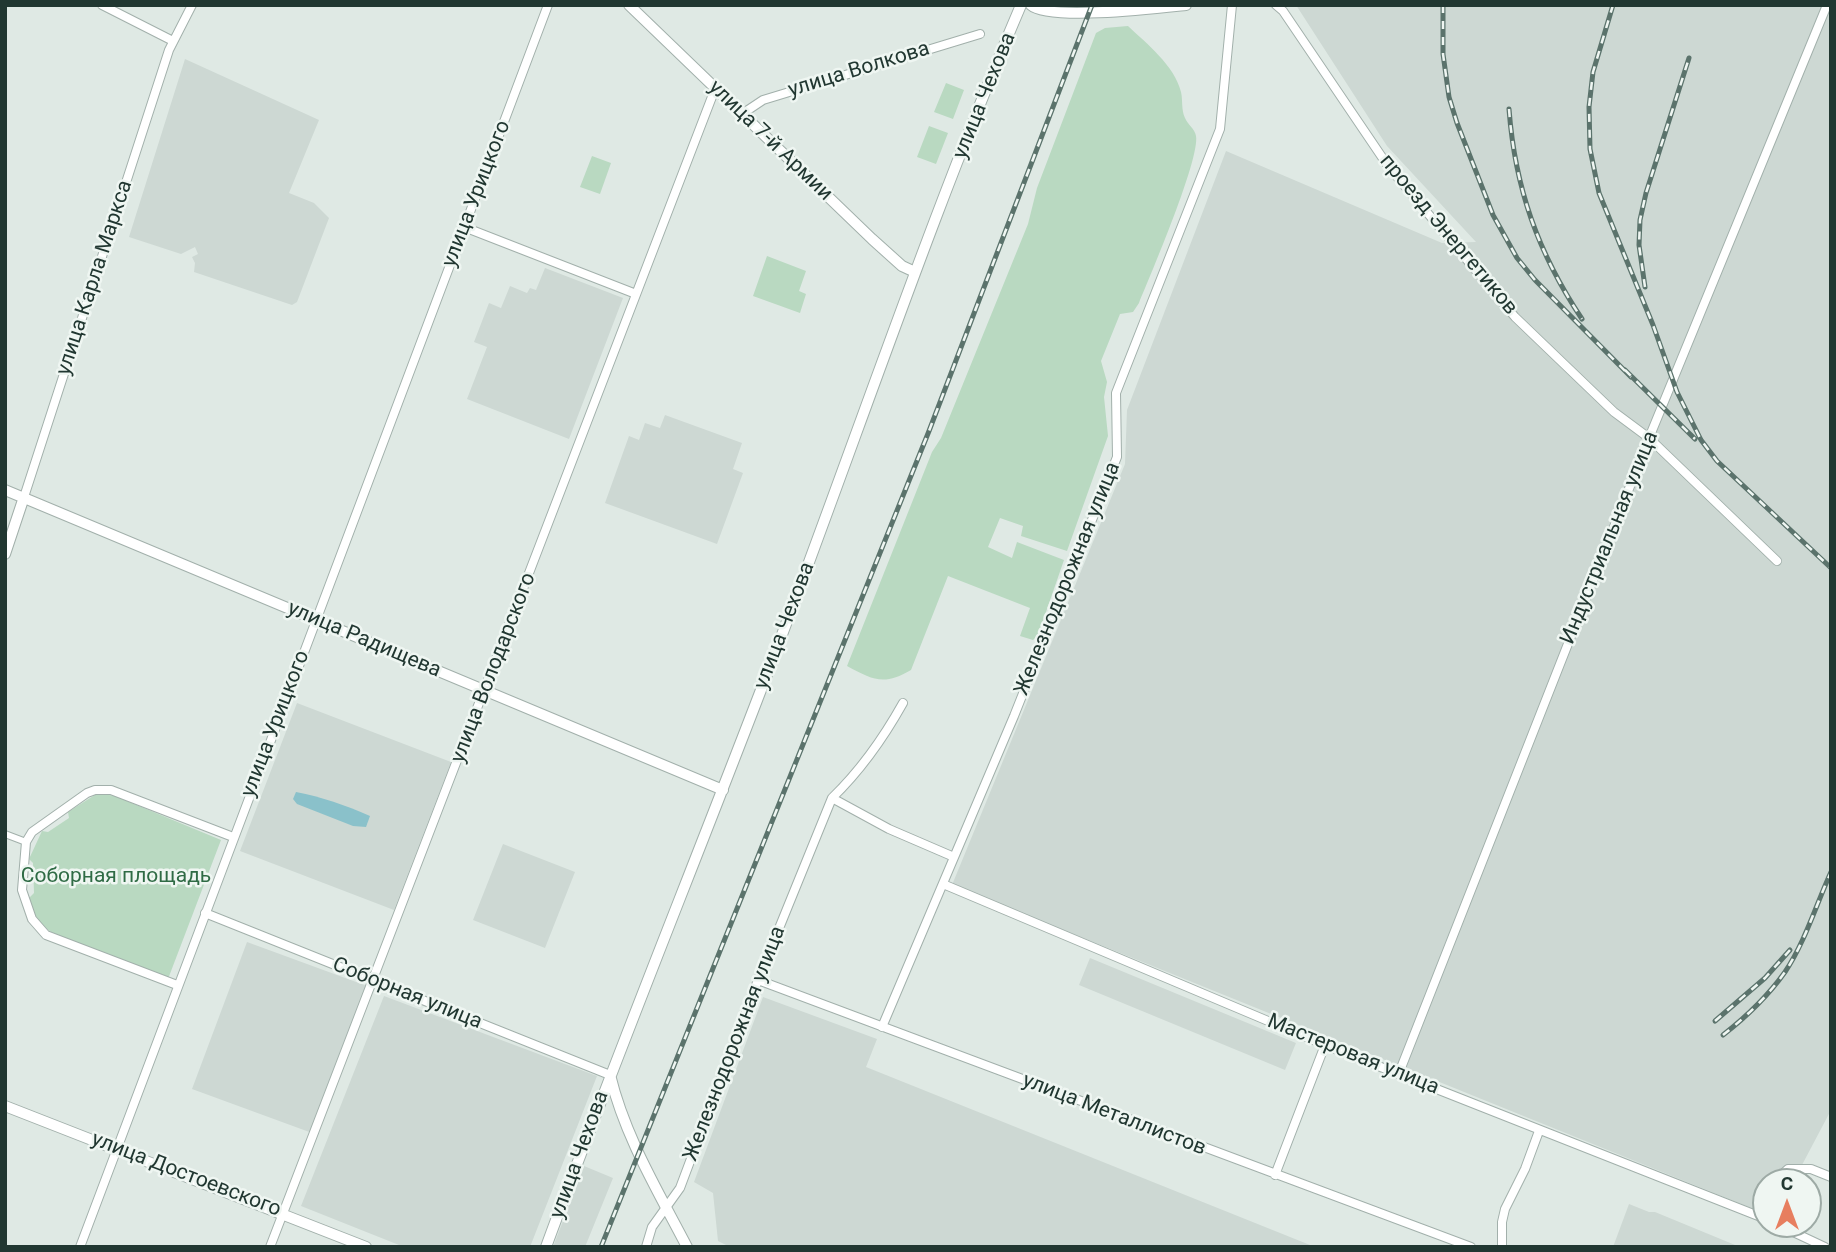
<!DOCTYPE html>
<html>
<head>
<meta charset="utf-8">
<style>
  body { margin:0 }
  #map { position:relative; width:1836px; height:1252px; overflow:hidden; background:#dfe9e4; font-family:Roboto,sans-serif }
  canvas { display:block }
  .frame { position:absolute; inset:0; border:7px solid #213731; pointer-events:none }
  .north { position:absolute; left:1752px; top:1168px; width:70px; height:70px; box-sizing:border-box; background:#eff6f2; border:2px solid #9daaa5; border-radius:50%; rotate:0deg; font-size:19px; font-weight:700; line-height:28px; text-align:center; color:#213731 }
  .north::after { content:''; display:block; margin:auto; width:24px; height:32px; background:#e77e5f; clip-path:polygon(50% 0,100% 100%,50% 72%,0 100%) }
</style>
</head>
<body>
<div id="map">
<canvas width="1836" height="1252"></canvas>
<div class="frame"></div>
<div class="north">С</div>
</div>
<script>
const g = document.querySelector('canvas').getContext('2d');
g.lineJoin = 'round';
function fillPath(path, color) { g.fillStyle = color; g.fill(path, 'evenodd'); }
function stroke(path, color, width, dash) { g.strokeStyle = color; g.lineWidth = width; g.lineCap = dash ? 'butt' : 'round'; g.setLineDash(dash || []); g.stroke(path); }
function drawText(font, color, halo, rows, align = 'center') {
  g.font = font + ' Roboto,sans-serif'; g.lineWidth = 5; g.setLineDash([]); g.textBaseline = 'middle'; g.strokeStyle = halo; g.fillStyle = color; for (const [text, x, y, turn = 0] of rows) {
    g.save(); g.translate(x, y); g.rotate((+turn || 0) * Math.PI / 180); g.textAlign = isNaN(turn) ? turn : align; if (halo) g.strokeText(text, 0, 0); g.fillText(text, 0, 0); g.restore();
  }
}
fillPath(new Path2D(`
  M1296 5H1831V1110L1793 1182H1766V1214L952 885 1125 464 1127 410 1226 151 1442 243 1476 242 1387 146Z
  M185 59 319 120 289 193 314 203 329 218 297 302 292 305 194 272 195 263 192 257 198 254 195 247 181 254 129 237Z
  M545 268 623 298 569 439 467 399 487 347 474 342 489 303 501 308 510 286 527 293 530 288 536 290Z
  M665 415 742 443 733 469 743 473 717 544 605 503 629 436 639 440 645 423 660 428Z
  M297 703 451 762 394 910 240 851Z
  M503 844 575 872 545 948 473 920Z
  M247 942 367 986 312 1133 192 1089Z
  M1090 958 1296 1043 1285 1070 1079 985Z
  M384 996 597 1076 530 1247H404L301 1206Z
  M763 997 877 1039 866 1067 1315 1247H730L718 1241 713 1193 694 1182Z
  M584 1166 613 1178 585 1247H553Z
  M1629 1204 1649 1212H1655L1740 1247H1613Z`), '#cdd8d3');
fillPath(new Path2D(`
  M1128 26C1146 43 1175 66 1181 92 1183 101 1181 109 1185 118 1188 125 1195 129 1196 136 1200 159 1151 274 1139 303L1133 312 1120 314 1101 361 1107 382 1104 397 1108 436 1067 551 1021 536 1023 526 1000 518 988 547 1012 558 1017 542 1064 560 1038 635 1033 640 1020 636 1030 608 948 576 911 670C884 686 873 680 847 666L932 452 941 438 1028 224 1037 188 1096 33 1105 28Z
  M946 83 964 90 953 119 934 112Z
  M929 126 948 133 936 164 917 157Z
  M592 156 611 163 600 194 580 187Z
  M767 256 806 271 799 291 806 294 800 313 753 296Z
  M98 793 115 796 221 840 168 979 51 932C38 923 32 913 29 898L34 893 33 863 29 859 42 831 48 832 69 818 68 812Z`), '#b9d9c1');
fillPath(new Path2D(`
  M296 792C322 797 345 805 370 816L366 827 353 826 297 804 293 799Z`), '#8ac1ca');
const pedestrian = new Path2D(`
  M5 834 26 842`);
const minor = new Path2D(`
  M102 5 173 41
  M1276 5 1283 11 1388 166 1515 317 1614 412 1649 438 1777 561
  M742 114 763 100 980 34
  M464 227 636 294
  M24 497 169 50 192 5
  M832 798 889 829 954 857
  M943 884 1325 1045 1766 1219
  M205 913 610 1075
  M758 980 1471 1247
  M177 985 46 935 32 919 22 890 26 842 32 832 87 793 95 790H111L233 837
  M882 1027 1014 716 1117 457 1116 393 1220 129 1232 5
  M1399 1073 1649 438 1827 5
  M1275 1175 1325 1045
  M1774 1182 1788 1169H1811L1831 1177
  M1755 1214 1766 1197
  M1776 1224 1825 1247
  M80 1247 548 5
  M270 1247 715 89
  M646 1247 652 1227 680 1188 758 980 832 798C860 771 884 737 903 703
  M1502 1247V1222L1505 1209 1525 1169 1539 1131`);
const tertiary = new Path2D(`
  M629 5 872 239 902 266 915 272
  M1031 5C1049 21 1158 8 1186 5
  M5 490 723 790
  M5 554 24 497
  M610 1075C625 1137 658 1191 687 1247
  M5 1106 366 1247
  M546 1247C620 1046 701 848 777 648 858 434 931 216 1021 5`);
stroke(pedestrian, '#a2b0ab', 8);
stroke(minor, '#a2b0ab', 10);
stroke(tertiary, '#a2b0ab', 12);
stroke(pedestrian, '#fff', 6);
stroke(minor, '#fff', 8);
stroke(tertiary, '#fff', 10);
const rail = new Path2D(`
  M1443 5V54L1449 97 1457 123 1493 215 1517 258 1535 280 1631 377
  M1613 5 1593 72 1589 107 1590 149 1599 193 1653 325 1677 392 1701 440 1717 461 1831 568
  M1509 109C1515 188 1538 253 1582 319
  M1645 287 1639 245 1640 220 1646 193 1689 58
  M1625 370 1695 439
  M1715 1021 1765 978 1790 950
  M1723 1035C1746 1017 1768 996 1785 972 1805 942 1816 905 1831 872
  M601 1247 929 431 1092 5`);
stroke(rail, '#5b736c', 5);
stroke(rail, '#eff6f2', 2.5, [8]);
drawText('21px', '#213731', '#eff6f2', [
  ["улица Волкова",859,70,-17],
  ["улица Чехова",985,96,-68],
  ["улица 7-й Армии",770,141,44],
  ["улица Урицкого",477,194,-69],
  ["проезд Энергетиков",1448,235,50],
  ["улица Карла Маркса",95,278,-72],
  ["Индустриальная улица",1610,538,-68],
  ["Железнодорожная улица",1068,579,-68],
  ["улица Чехова",785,626,-69],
  ["улица Радищева",364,640,23],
  ["улица Володарского",494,668,-69],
  ["улица Урицкого",276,724,-69],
  ["Соборная улица",407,994,22],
  ["Железнодорожная улица",735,1044,-69],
  ["Мастеровая улица",1353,1055,22],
  ["улица Металлистов",1114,1115,21],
  ["улица Чехова",580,1155,-70],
  ["улица Достоевского",186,1175,21]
]);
drawText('21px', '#2f6b45', '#eff6f2', [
  ["Соборная площадь",116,877]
]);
</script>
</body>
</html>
